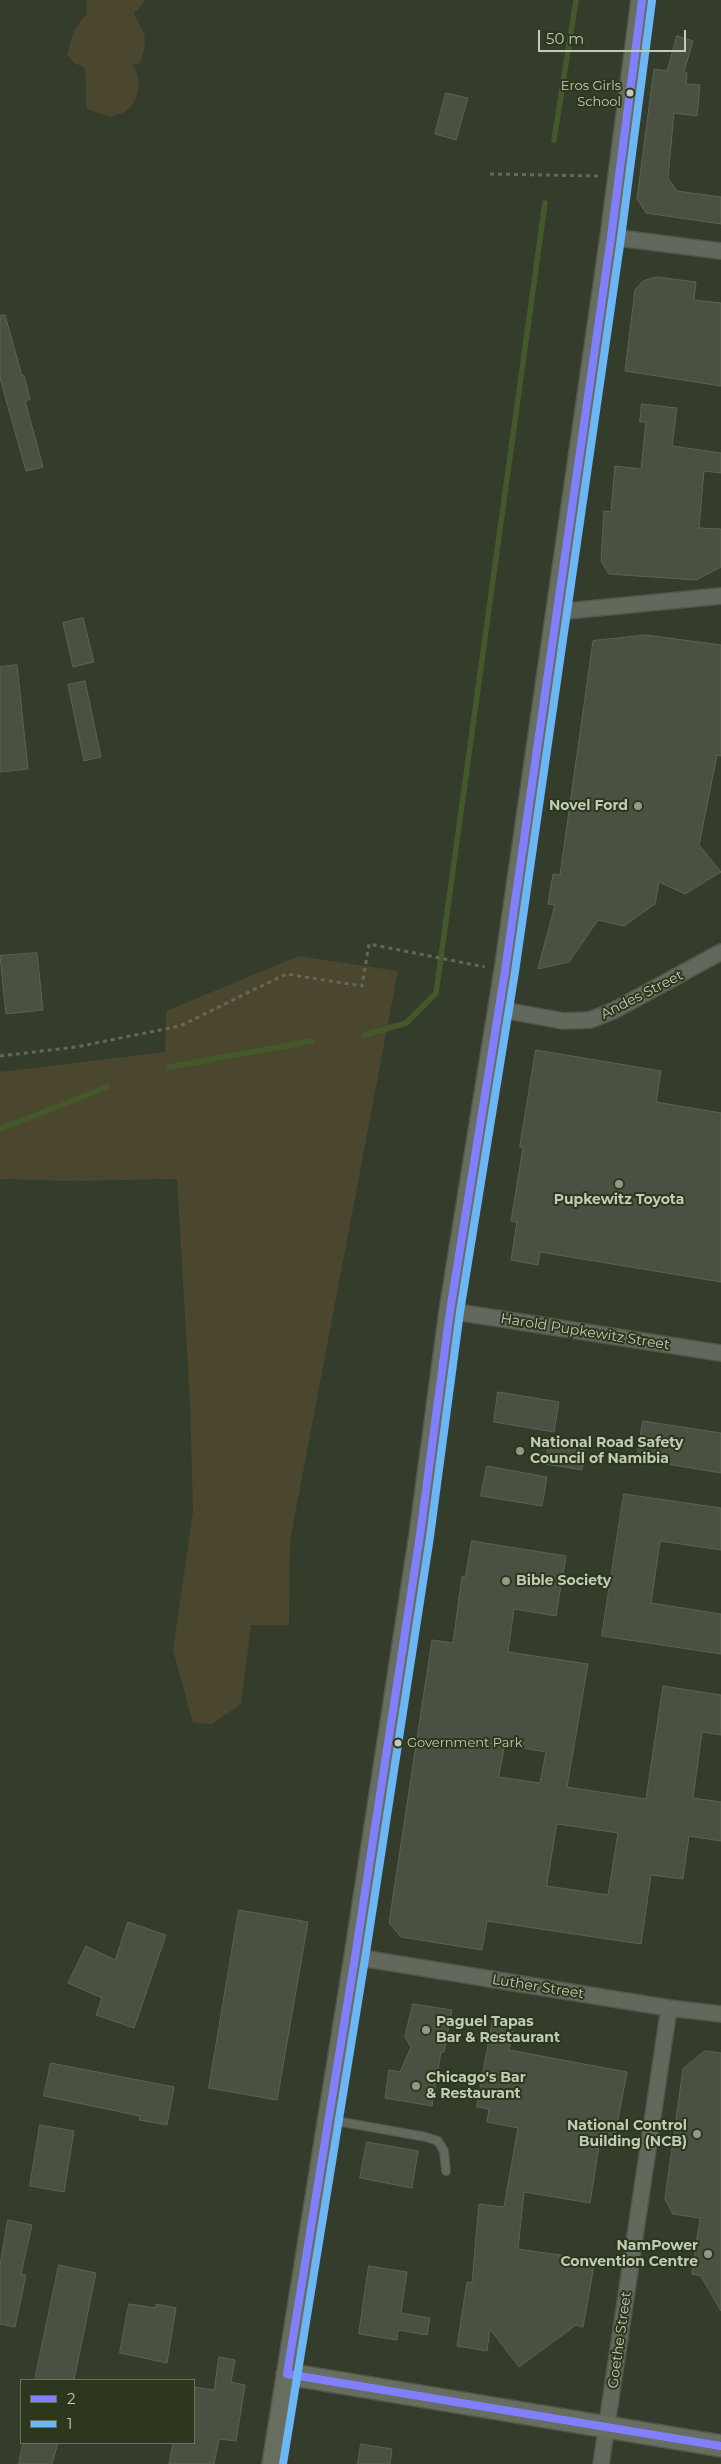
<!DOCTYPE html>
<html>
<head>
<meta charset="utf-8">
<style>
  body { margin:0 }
  #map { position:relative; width:721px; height:2464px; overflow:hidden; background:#343c2b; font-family:Montserrat,sans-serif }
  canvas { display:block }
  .legend { position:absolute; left:20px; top:2379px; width:175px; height:65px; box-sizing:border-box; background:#2c371e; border:1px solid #68735b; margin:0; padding:6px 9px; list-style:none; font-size:15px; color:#c1ccb6 }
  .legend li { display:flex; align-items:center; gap:10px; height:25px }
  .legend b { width:25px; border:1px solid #68735b }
  .scale { position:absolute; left:538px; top:30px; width:148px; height:22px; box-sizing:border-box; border:2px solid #c1ccb6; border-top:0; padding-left:6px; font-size:15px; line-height:18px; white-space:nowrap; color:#c1ccb6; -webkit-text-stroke:4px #2c371e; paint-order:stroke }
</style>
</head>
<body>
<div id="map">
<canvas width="721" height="2464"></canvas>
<ul class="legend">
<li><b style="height:6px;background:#8080ff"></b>2</li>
<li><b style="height:6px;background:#6db6f5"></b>1</li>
</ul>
<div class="scale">50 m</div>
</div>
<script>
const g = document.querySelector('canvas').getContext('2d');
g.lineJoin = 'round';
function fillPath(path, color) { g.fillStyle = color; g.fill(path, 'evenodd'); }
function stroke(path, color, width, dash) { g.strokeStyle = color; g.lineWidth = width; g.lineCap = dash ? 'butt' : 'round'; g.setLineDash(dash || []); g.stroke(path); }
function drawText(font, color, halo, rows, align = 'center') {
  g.font = font + ' Montserrat,sans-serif'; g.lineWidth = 4; g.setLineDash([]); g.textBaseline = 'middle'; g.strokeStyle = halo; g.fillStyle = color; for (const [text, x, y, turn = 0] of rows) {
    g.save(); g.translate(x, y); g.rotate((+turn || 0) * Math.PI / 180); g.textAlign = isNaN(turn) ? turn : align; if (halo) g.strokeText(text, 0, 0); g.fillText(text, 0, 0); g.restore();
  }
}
fillPath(new Path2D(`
  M86 0H145L139 9 134 12C136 20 140 24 143 31 147 42 144 52 140 63L132 65C142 77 141 98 128 109 125 113 115 115 110 117L87 109C84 95 88 82 84 67L74 63 67 55 74 30 87 13Z
  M299 956 398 971 290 1541 289 1625H251L241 1704 212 1724 193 1723 173 1650 193 1512 190 1402 177 1179 72 1181 0 1179V1072L165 1052 166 1011Z`), '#4a472e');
stroke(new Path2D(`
  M554 140 576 0
  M365 1035 406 1023 436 993 545 203
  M169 1067 312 1041
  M0 1129 107 1087`), '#44582c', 5.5);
const building = new Path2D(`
  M677 36 693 41 684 72 687 73 686 84 700 85 697 116 674 113 668 178 677 191 721 197V224L646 213 637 199 654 69 667 71Z
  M446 93 468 98 456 140 435 134Z
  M657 277 696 282 694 300 721 303V386L625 371 635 290 643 281Z
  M5 315 22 376 24 375 30 399 25 401 43 467 26 471 0 378V316Z
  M642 404 677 408 672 446 721 453V473L704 471 699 528 721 529V567L696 580 609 574 601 561 604 511 611 512 615 466 641 469 646 422H640Z
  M83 618 94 662 73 667 63 623Z
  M646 635 721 645V756L717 755 699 845 721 872 685 894 659 882 655 904 624 926 598 920 569 962 538 969 555 905 548 904 553 874 560 875 593 641Z
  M17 665 28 769 0 772V667Z
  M85 681 101 757 84 761 68 685Z
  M37 953 43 1010 6 1014 0 956Z
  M536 1050 661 1071 656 1102 721 1113V1282L540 1252 538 1265 511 1260 517 1222 511 1221 523 1148 520 1147Z
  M498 1392 559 1402 554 1432 494 1422Z
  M643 1421 721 1433V1473L637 1459Z
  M549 1444 585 1450 582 1470 545 1464Z
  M487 1466 547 1477 542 1506 481 1496Z
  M624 1494 721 1508V1550L660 1541 651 1603 721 1614V1654L602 1636Z
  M472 1541 566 1556 556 1616 514 1609 508 1652 588 1664 567 1787 646 1799 663 1686 721 1695V1735L702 1732 693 1798 721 1802V1841L689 1836 683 1879 651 1875 641 1944 487 1921 482 1950 401 1937 389 1923 432 1640 453 1643 462 1576 465 1577ZM505 1745 546 1752 540 1783 499 1777ZM557 1824 618 1833 608 1895 547 1886Z
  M239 1910 308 1922 277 2100 209 2088Z
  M128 1922 166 1935 134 2028 96 2015 102 1998 68 1983 86 1946 115 1960Z
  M413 2004 452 2010 444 2052H441L432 2106 385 2098 389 2070 400 2072 411 2047 405 2037Z
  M493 2019 514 2023 509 2050 627 2072 615 2136 601 2133 590 2203 524 2192 518 2249 595 2260 583 2327 576 2325 519 2367 490 2329 487 2351 457 2346 467 2282 472 2283 479 2204 504 2207 518 2128 487 2122 489 2109 477 2107Z
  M705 2051 721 2053V2311L701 2276 692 2274 700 2218 673 2214 665 2199 683 2069Z
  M51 2063 174 2087 167 2125 139 2120 140 2116 44 2096Z
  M40 2125 74 2131 64 2192 30 2186Z
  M367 2142 418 2151 412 2188 360 2178Z
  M8 2220 32 2225 21 2274 26 2275 15 2327 0 2324V2266Z
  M59 2265 96 2273 74 2380H35Z
  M369 2266 407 2272 401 2313 430 2318 427 2335 398 2330 397 2340 359 2334Z
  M129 2304 156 2308V2304L176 2308 167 2363 120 2353Z
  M219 2357 235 2360 231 2382 245 2385 236 2441 219 2439 214 2464H169L173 2443H194V2387L214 2390Z
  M23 2443H58L52 2464H19Z
  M361 2444 392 2449 390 2464H358Z`);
fillPath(building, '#4a5143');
stroke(building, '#5c6353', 1);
const lane = new Path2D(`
  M331 2120 426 2137 438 2141 444 2151 446 2171`);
const street = new Path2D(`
  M611 237 721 251
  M557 612 721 596
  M498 1009 563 1021 590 1020 613 1011 721 952
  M450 1311 721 1353
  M355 1957 669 2008 721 2014
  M601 2464 669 2008`);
const secondary = new Path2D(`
  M287 2374 721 2446
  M273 2464 355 1957 420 1535 450 1311 505 971 611 237 642 0`);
stroke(lane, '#52574b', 10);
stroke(street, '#52574b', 18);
stroke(secondary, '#52574b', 24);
stroke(new Path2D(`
  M490 174 600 176
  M0 1056 76 1047 180 1026 286 974 362 986 369 944 485 967`), '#63685b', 3, [4, 4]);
stroke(lane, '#62695c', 8);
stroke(street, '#62695c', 15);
stroke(secondary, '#676e60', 21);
stroke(new Path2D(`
  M287 2374 355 1957 420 1535 450 1311 505 971 611 237 642 0
  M287 2374 721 2446`), '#8080ff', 8);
stroke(new Path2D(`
  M283 2464 365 1959 430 1537 460 1312 515 972 621 238 652 1`), '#6db6f5', 8);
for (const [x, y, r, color] of [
  [630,93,4.5,"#c1ccb6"],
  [638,806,5,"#909a85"],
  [619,1184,5,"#909a85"],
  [520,1451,5,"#909a85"],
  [506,1581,5,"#909a85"],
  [398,1743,4.5,"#c1ccb6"],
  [426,2030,5,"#909a85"],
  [416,2086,5,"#909a85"],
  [697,2134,5,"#909a85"],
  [708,2254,5,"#909a85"]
]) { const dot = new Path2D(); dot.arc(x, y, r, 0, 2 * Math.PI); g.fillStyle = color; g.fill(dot); stroke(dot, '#2c371e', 2); }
drawText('13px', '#c1ccb6', '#2c371e', [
  ["Eros Girls",621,86],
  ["School",621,102],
  ["Government Park",407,1743,"left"]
], 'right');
drawText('bold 14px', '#c1ccb6', '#2c371e', [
  ["Novel Ford",628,806,"right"],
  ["Pupkewitz Toyota",619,1200,"center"],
  ["National Road Safety",530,1443],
  ["Council of Namibia",530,1459],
  ["Bible Society",516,1581],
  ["Paguel Tapas",436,2022],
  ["Bar & Restaurant",436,2038],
  ["Chicago's Bar",426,2078],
  ["& Restaurant",426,2094],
  ["National Control",687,2126,"right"],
  ["Building (NCB)",687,2142,"right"],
  ["NamPower",698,2246,"right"],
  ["Convention Centre",698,2262,"right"]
], 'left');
drawText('14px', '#c1ccb6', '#2c371e', [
  ["Andes Street",642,995,-27],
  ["Harold Pupkewitz Street",585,1332,9],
  ["Luther Street",538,1987,9],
  ["Goethe Street",620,2340,-82]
]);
</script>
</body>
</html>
